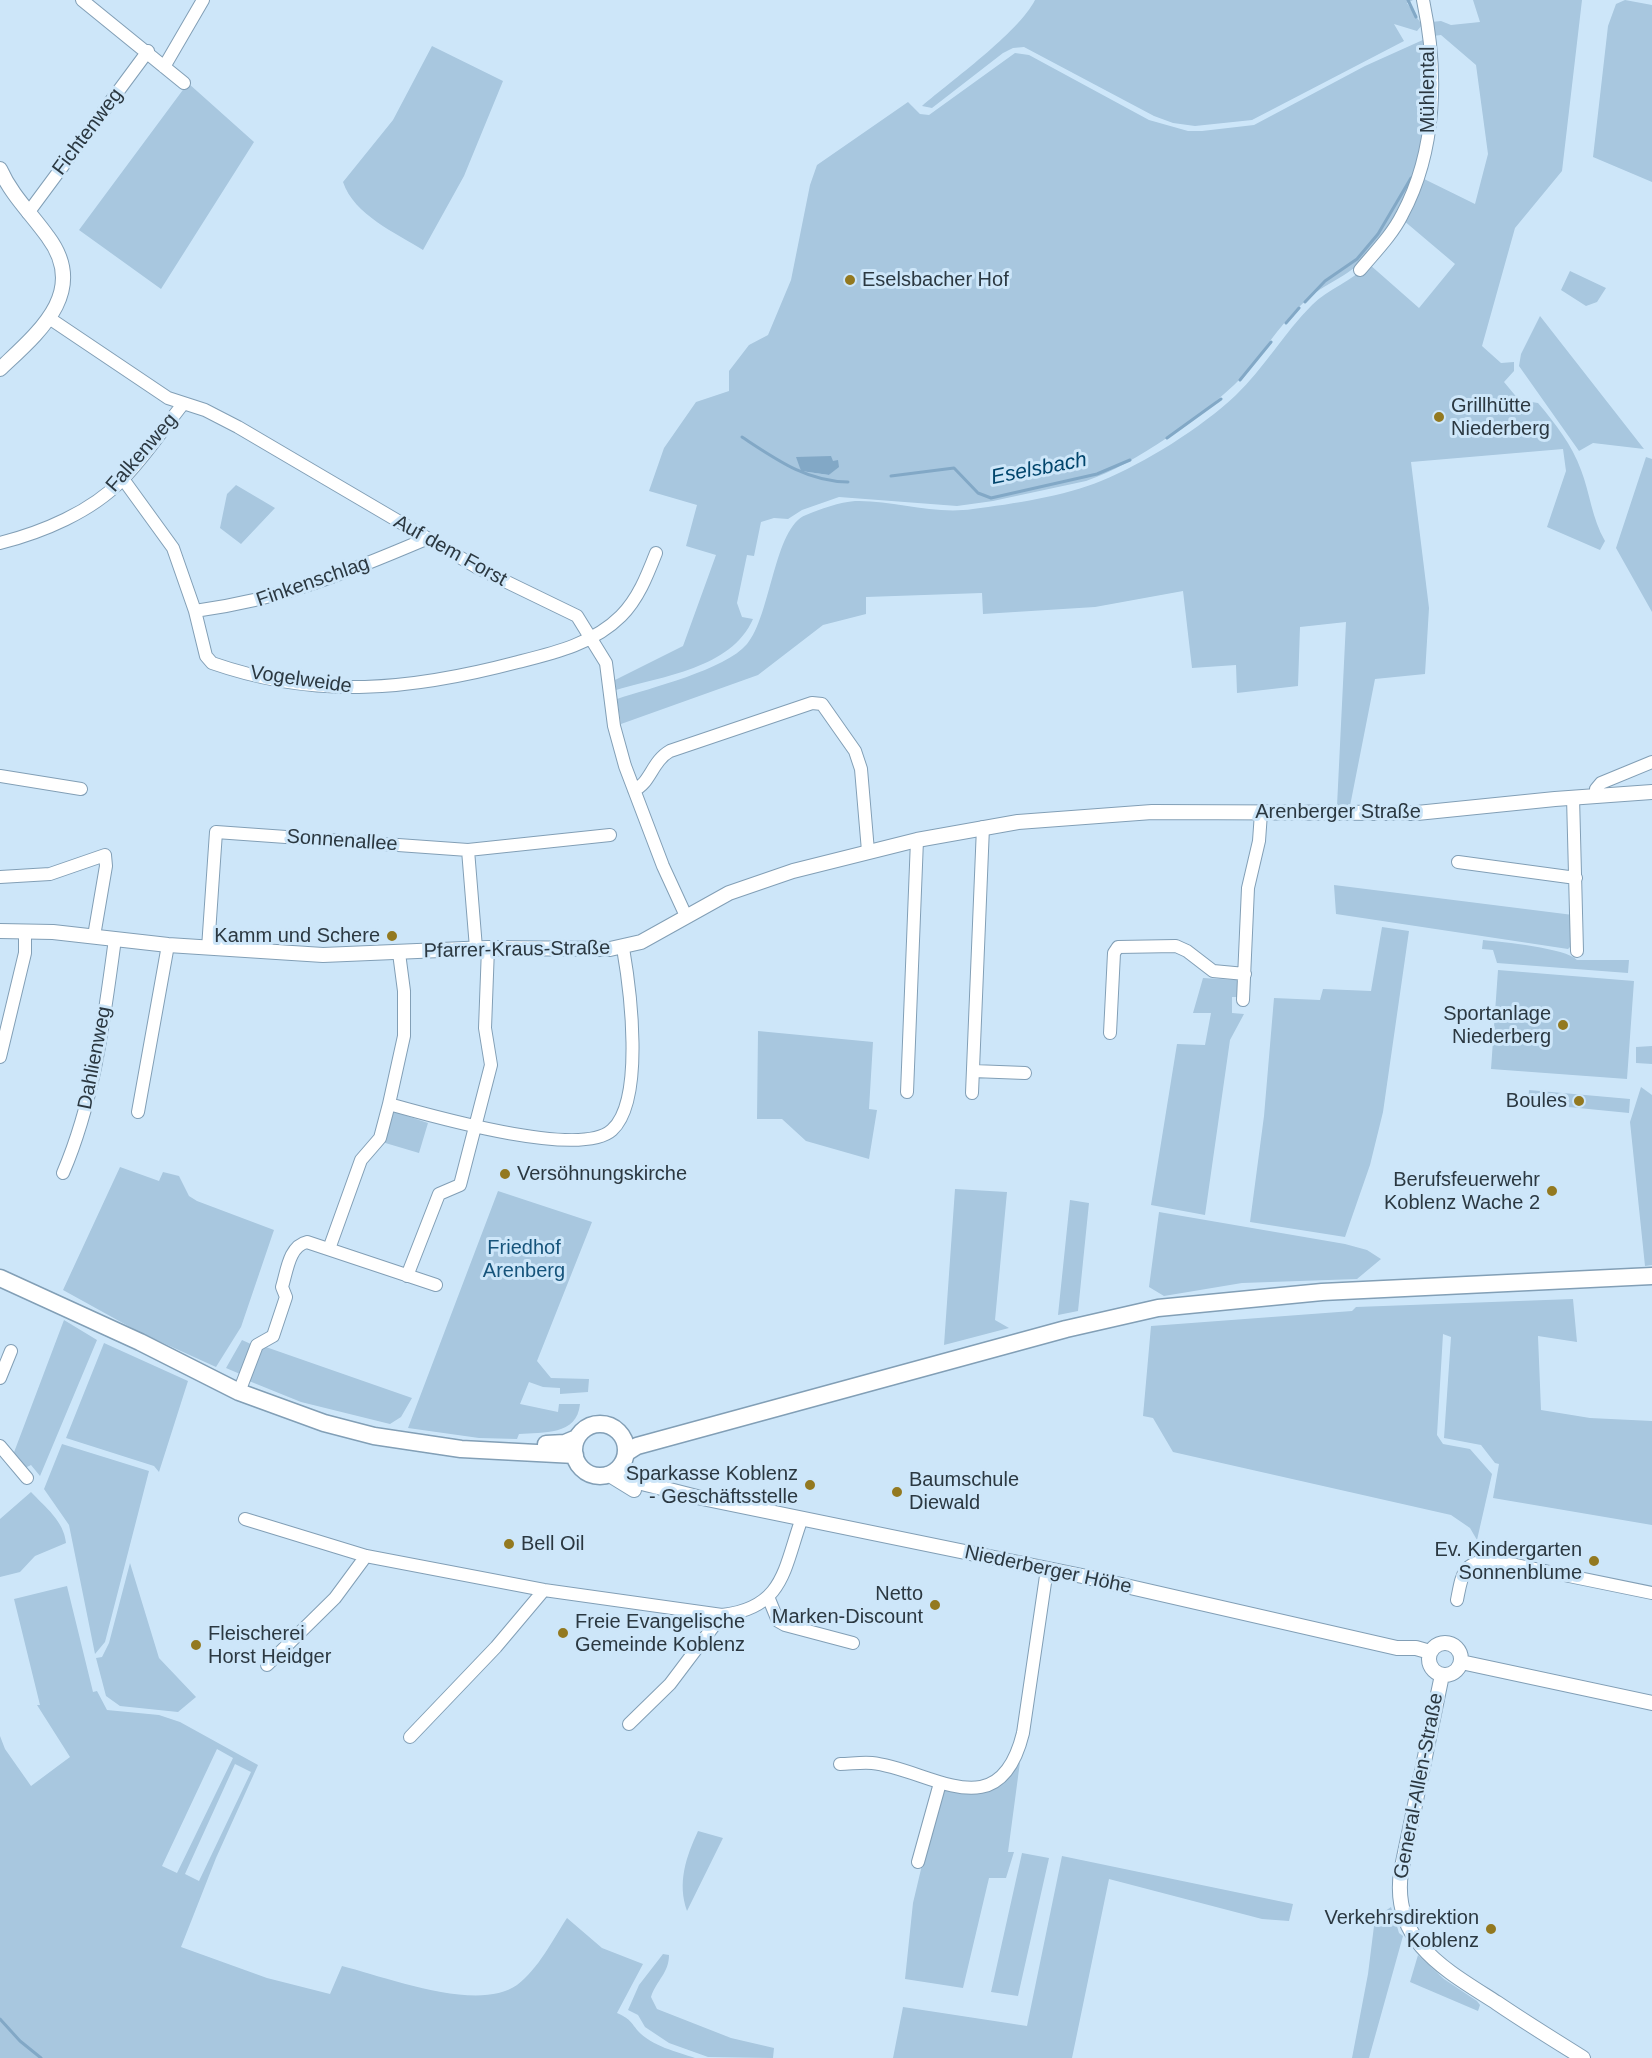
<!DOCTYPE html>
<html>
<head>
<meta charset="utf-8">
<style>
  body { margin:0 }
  canvas { display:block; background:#cde6f9 }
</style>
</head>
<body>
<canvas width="1652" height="2058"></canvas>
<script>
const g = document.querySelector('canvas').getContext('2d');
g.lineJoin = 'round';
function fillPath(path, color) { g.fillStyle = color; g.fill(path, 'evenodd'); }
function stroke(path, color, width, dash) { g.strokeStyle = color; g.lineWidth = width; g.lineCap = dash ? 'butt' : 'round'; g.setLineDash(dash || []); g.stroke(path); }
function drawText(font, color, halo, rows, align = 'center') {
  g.font = font + ' Helvetica,sans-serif'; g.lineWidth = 6; g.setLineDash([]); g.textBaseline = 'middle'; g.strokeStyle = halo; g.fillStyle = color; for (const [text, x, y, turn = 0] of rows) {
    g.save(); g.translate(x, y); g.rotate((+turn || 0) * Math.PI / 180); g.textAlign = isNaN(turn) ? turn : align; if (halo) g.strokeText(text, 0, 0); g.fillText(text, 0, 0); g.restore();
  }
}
fillPath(new Path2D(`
  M1035 0H1413L1407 3 1422 25 1417 31 1394 24 1404 41 1252 120 1195 126 1173 123 1154 116 1024 47 1013 48 1003 53 932 108 922 106C951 81 1018 33 1035 0Z
  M1473 0H1582L1562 171 1515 228 1482 346 1501 363 1514 362V371L1504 382 1519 400 1538 403C1555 423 1572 445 1581 470 1590 493 1592 519 1605 541L1600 550 1547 527 1566 471 1563 449 1411 462 1429 608 1425 674 1375 679 1350 806H1337L1346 622 1300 627 1298 686 1237 693 1236 665 1192 668 1183 591 1095 607 983 614 982 593 866 597V614L823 625 758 675 621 724 617 699C650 688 725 670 747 644 771 616 774 527 806 515 820 509 840 502 855 501 894 500 933 515 973 509 1012 504 1065 496 1101 481 1145 463 1201 428 1236 395 1264 368 1284 333 1312 305 1328 289 1352 281 1369 264L1419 308 1455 264 1403 220 1420 177 1475 204 1488 154 1476 65 1441 35 1433 36 1431 22 1441 21 1451 25 1480 22Z
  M1625 0 1652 5V182L1593 157 1608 26 1616 4Z
  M1425 39C1429 107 1434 148 1400 212 1393 226 1367 259 1354 268 1340 279 1322 286 1309 298 1282 320 1264 352 1241 378 1206 414 1134 465 1086 481L993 501 957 506 839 497 802 510 788 519 774 518 761 522 754 556 747 555 737 603 742 617 753 619C731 669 662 676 616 690L615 680 683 646 716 555 686 546 697 505 649 491 664 448 696 402 729 391V371L749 345 768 335 791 280 810 185 817 165 908 102 920 114 929 115 1015 53 1029 55 1149 120 1188 131H1202L1254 125 1365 66ZM799 461H833L836 469 829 475 801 471Z
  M432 46 503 81 464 176 423 250C396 233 354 215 343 182L393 120Z
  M188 83 254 142 161 289 79 230Z
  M1570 271 1606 288 1597 302 1586 306 1561 290Z
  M1540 316 1644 449 1593 443 1579 451 1519 366 1521 354Z
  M1646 457 1652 459V612L1616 548Z
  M236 485 275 508 241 544 220 528 227 494Z
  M1334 885 1573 915V944L1568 949 1336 914Z
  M1382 927 1409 931 1383 1112 1370 1165 1345 1237 1250 1222 1264 1116 1274 998 1320 1000 1323 989 1371 991Z
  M1483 940C1502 942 1566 948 1577 960H1629L1628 973 1497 963 1493 950 1482 949Z
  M1498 970 1634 981 1627 1079 1491 1069Z
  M1203 978 1237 980V997H1232V1013L1244 1014 1230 1040 1205 1215 1151 1205 1177 1044 1205 1045 1211 1013H1193Z
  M758 1031 873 1042 869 1109 877 1110 869 1159 806 1141 782 1119H757Z
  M1652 1046V1064L1636 1063V1047Z
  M1641 1087 1652 1095V1265L1645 1266 1630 1122Z
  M1529 1090 1630 1099 1629 1113 1528 1103Z
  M392 1111 428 1123 419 1153 382 1142Z
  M120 1167 159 1181 163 1172 179 1176 189 1196 197 1201 274 1230 241 1327 216 1367 139 1332 63 1290Z
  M955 1189 1007 1192 995 1320 1009 1328 944 1345Z
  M498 1191 592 1222 537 1361 551 1378 589 1379 588 1392 560 1394V1388L543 1387 529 1382 520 1404 558 1412 559 1404H580C577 1436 543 1432 519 1434L517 1439 479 1438 408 1428Z
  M1070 1200 1089 1203 1078 1311 1058 1315Z
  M1159 1212 1345 1244 1367 1250 1381 1259 1357 1279 1242 1283 1164 1296 1149 1287Z
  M1573 1299 1577 1342 1538 1336 1541 1410 1590 1418 1652 1421V1525L1493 1498 1499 1464 1495 1463 1481 1445 1444 1438 1451 1337 1443 1334 1437 1435 1443 1444 1470 1449 1492 1474 1477 1540 1470 1528 1451 1515 1173 1452 1153 1418 1143 1416 1151 1326 1352 1311 1356 1307Z
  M64 1320 97 1340 40 1476 31 1465 25 1468 13 1455Z
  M242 1340 253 1345 240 1374 226 1368Z
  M104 1343 188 1381 159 1472 154 1466 66 1438Z
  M263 1346 412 1398 401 1417 390 1424 301 1402 249 1381Z
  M62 1444 149 1471 105 1642 95 1654 69 1525 44 1489Z
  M31 1492C45 1507 64 1521 66 1543L35 1556 20 1572 0 1577V1519Z
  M130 1563 159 1658 196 1697 178 1712 120 1706 106 1696 96 1658 102 1657 109 1643Z
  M67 1586 93 1692 97 1691 107 1710 159 1715 180 1722 258 1765 216 1858 181 1947 267 1978 330 1994 342 1966C386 1977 478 2013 517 1985 539 1968 552 1941 567 1918L602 1948 643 1964 617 2013C630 2019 630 2021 638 2031 652 2046 677 2052 695 2058H0V1736L5 1749 31 1786 70 1757 37 1705H40L14 1599ZM217 1749 233 1758 177 1873 162 1866ZM235 1764 251 1772 199 1881 185 1874Z
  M1020 1762 1008 1852H1014L1006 1878H989L963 1988 905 1979 913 1903 939 1793 943 1789C976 1798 1001 1788 1020 1762Z
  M698 1831 723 1838 687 1911C677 1883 686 1857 698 1831Z
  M1022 1853 1049 1858 1018 1996 991 1992Z
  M1062 1856 1293 1904 1289 1921 1262 1919 1109 1879 1072 2058H893L903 2007 1027 2026Z
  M1391 1907 1399 1933 1403 1936 1369 2058H1352L1368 1974 1375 1918Z
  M663 1954 669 1955C669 1973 656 1981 651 1997L657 2009 731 2038 774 2048 773 2058 708 2057 669 2043 645 2027 638 2015 628 2010 639 1985Z
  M1418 1955 1444 1979 1477 2001 1480 2005 1478 2011 1410 1982Z`), '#a8c7df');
fillPath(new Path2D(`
  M831 456 833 461 838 460 839 467 829 475 801 471 796 457Z`), '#82a8c6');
stroke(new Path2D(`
  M1408 0 1416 17
  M1305 302 1325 281 1357 259 1378 234 1411 178
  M1286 323 1299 308
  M1240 380 1271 342
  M742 437C777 460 806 481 848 482
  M1167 438 1221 399
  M891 476 954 468 978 493 991 498 1097 474 1130 460
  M0 2019 20 2041 41 2058`), '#82a8c6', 3);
const minor = new Path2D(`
  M82 0 184 83
  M164 67 203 0
  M28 213 148 51
  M1360 270C1375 252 1392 235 1402 215 1437 150 1438 71 1423 0
  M49 318 168 398 205 410 238 427 478 568 577 616 606 663 614 726 625 766 663 866 686 916
  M123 479 173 548 195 611 206 656 212 663C318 700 412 690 518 662 554 653 593 644 621 616 638 599 647 576 656 553
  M0 543C43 532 91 512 122 480 145 457 163 429 183 404
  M195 611C283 599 346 573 426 539
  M0 776 81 789
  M634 790C650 784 652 761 670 751L812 703 822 704 855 751 861 769 868 851
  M1597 795 1596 789 1601 783 1652 762
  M1573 797 1577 951
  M1458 862 1576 878
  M0 877 50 874 105 855 106 866 94 936
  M208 948 216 832 468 850
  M476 948 468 850 610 835
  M1243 1000 1248 888 1259 841 1261 813
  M1110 1033 1114 953 1118 947 1176 946 1187 951 1213 971 1245 974
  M0 1057 25 953V931
  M973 1071 1025 1073
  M907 1092 917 840
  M972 1093 983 827
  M389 1104C432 1116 580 1159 612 1130 645 1100 630 988 623 948
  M138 1112 168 945
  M63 1173C95 1098 104 1019 115 939
  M329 1249 361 1160 380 1138 389 1104 404 1036V991L399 953
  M407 1276 439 1194 460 1185 491 1065 485 1028 488 948
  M0 1378 11 1351
  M239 1392 257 1345 273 1336 286 1297 282 1287C287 1271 289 1246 307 1242L436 1285
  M0 1446 27 1478
  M245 1519 366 1556 544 1590 722 1615C785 1608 784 1567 802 1518
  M769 1599 778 1621 785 1625 853 1643
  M1457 1600C1462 1575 1462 1562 1491 1560L1652 1593
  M267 1665 335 1598 366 1556
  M629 1724 670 1684 722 1615
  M410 1737 496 1647 544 1590
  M840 1764C850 1764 861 1762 872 1763 930 1769 999 1831 1023 1733L1047 1569
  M918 1862 940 1783`);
const tertiary = new Path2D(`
  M0 169C12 196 31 213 48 237 89 292 38 333 0 369
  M0 931 53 932 168 945 323 955 488 948 610 949 641 942 729 893 793 871 917 840 1018 822 1152 812 1417 813 1555 799 1652 792
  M621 1464 626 1476 634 1481 697 1497 1082 1576 1397 1648H1416L1430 1652
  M608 1474 634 1490
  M1429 1659a16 16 0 1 1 32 0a16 16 0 1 1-32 0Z
  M1461 1662 1652 1703
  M1442 1675 1401 1872C1391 1942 1446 1970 1497 2003 1525 2022 1554 2040 1583 2058`);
const secondary = new Path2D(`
  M0 1278 140 1342 239 1392 324 1423 374 1436 461 1449 575 1455
  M574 1450a26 26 0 1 1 52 0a26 26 0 1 1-52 0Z
  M546 1444 565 1443 577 1438
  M626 1453 637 1446 1066 1329 1158 1308 1322 1292 1652 1276`);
stroke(minor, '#829fb6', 14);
stroke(tertiary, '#829fb6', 16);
stroke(secondary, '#829fb6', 19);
stroke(minor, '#fff', 12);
stroke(tertiary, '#fff', 14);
stroke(secondary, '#fff', 16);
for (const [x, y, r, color] of [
  [850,280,6,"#937920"],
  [1439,417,6,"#937920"],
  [392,936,6,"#937920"],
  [1563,1025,6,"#937920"],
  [1579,1101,6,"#937920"],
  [505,1174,6,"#937920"],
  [1552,1191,6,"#937920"],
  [810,1485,6,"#937920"],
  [897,1492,6,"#937920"],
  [509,1544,6,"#937920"],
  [1594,1561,6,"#937920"],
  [935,1605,6,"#937920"],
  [563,1633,6,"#937920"],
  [196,1645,6,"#937920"],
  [1491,1929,6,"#937920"]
]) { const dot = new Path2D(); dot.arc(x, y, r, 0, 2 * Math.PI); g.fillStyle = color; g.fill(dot); stroke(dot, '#cde6f9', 2); }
drawText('20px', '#2b3841', '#cde6f9', [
  ["Mühlental",1428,90,-90],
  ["Fichtenweg",88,132,-53],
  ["Falkenweg",142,453,-49],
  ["Auf dem Forst",450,551,29],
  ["Finkenschlag",313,582,-19],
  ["Vogelweide",301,680,8],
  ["Arenberger Straße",1338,812],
  ["Sonnenallee",342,841,4],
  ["Pfarrer-Kraus-Straße",517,950,-1],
  ["Dahlienweg",95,1058,-79],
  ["Niederberger Höhe",1048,1570,12],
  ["General-Allen-Straße",1419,1786,-79]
]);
drawText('20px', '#2b3841', '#cde6f9', [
  ["Eselsbacher Hof",862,280,"left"],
  ["Grillhütte",1451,406,"left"],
  ["Niederberg",1451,429,"left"],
  ["Kamm und Schere",380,936],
  ["Sportanlage",1551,1014],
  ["Niederberg",1551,1037],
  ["Boules",1567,1101],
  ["Versöhnungskirche",517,1174,"left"],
  ["Berufsfeuerwehr",1540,1180],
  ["Koblenz Wache 2",1540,1203],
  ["Sparkasse Koblenz",798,1474],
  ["- Geschäftsstelle",798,1497],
  ["Baumschule",909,1480,"left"],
  ["Diewald",909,1503,"left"],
  ["Bell Oil",521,1544,"left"],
  ["Ev. Kindergarten",1582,1550],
  ["Sonnenblume",1582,1573],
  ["Netto",923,1594],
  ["Marken-Discount",923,1617],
  ["Freie Evangelische",575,1622,"left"],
  ["Gemeinde Koblenz",575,1645,"left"],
  ["Fleischerei",208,1634,"left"],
  ["Horst Heidger",208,1657,"left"],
  ["Verkehrsdirektion",1479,1918],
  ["Koblenz",1479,1941]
], 'right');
drawText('20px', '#16547b', '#cde6f9', [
  ["Friedhof",524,1248],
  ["Arenberg",524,1271]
]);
drawText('italic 21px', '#00456c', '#cde6f9', [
  ["Eselsbach",1039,469,-11]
]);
</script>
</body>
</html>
